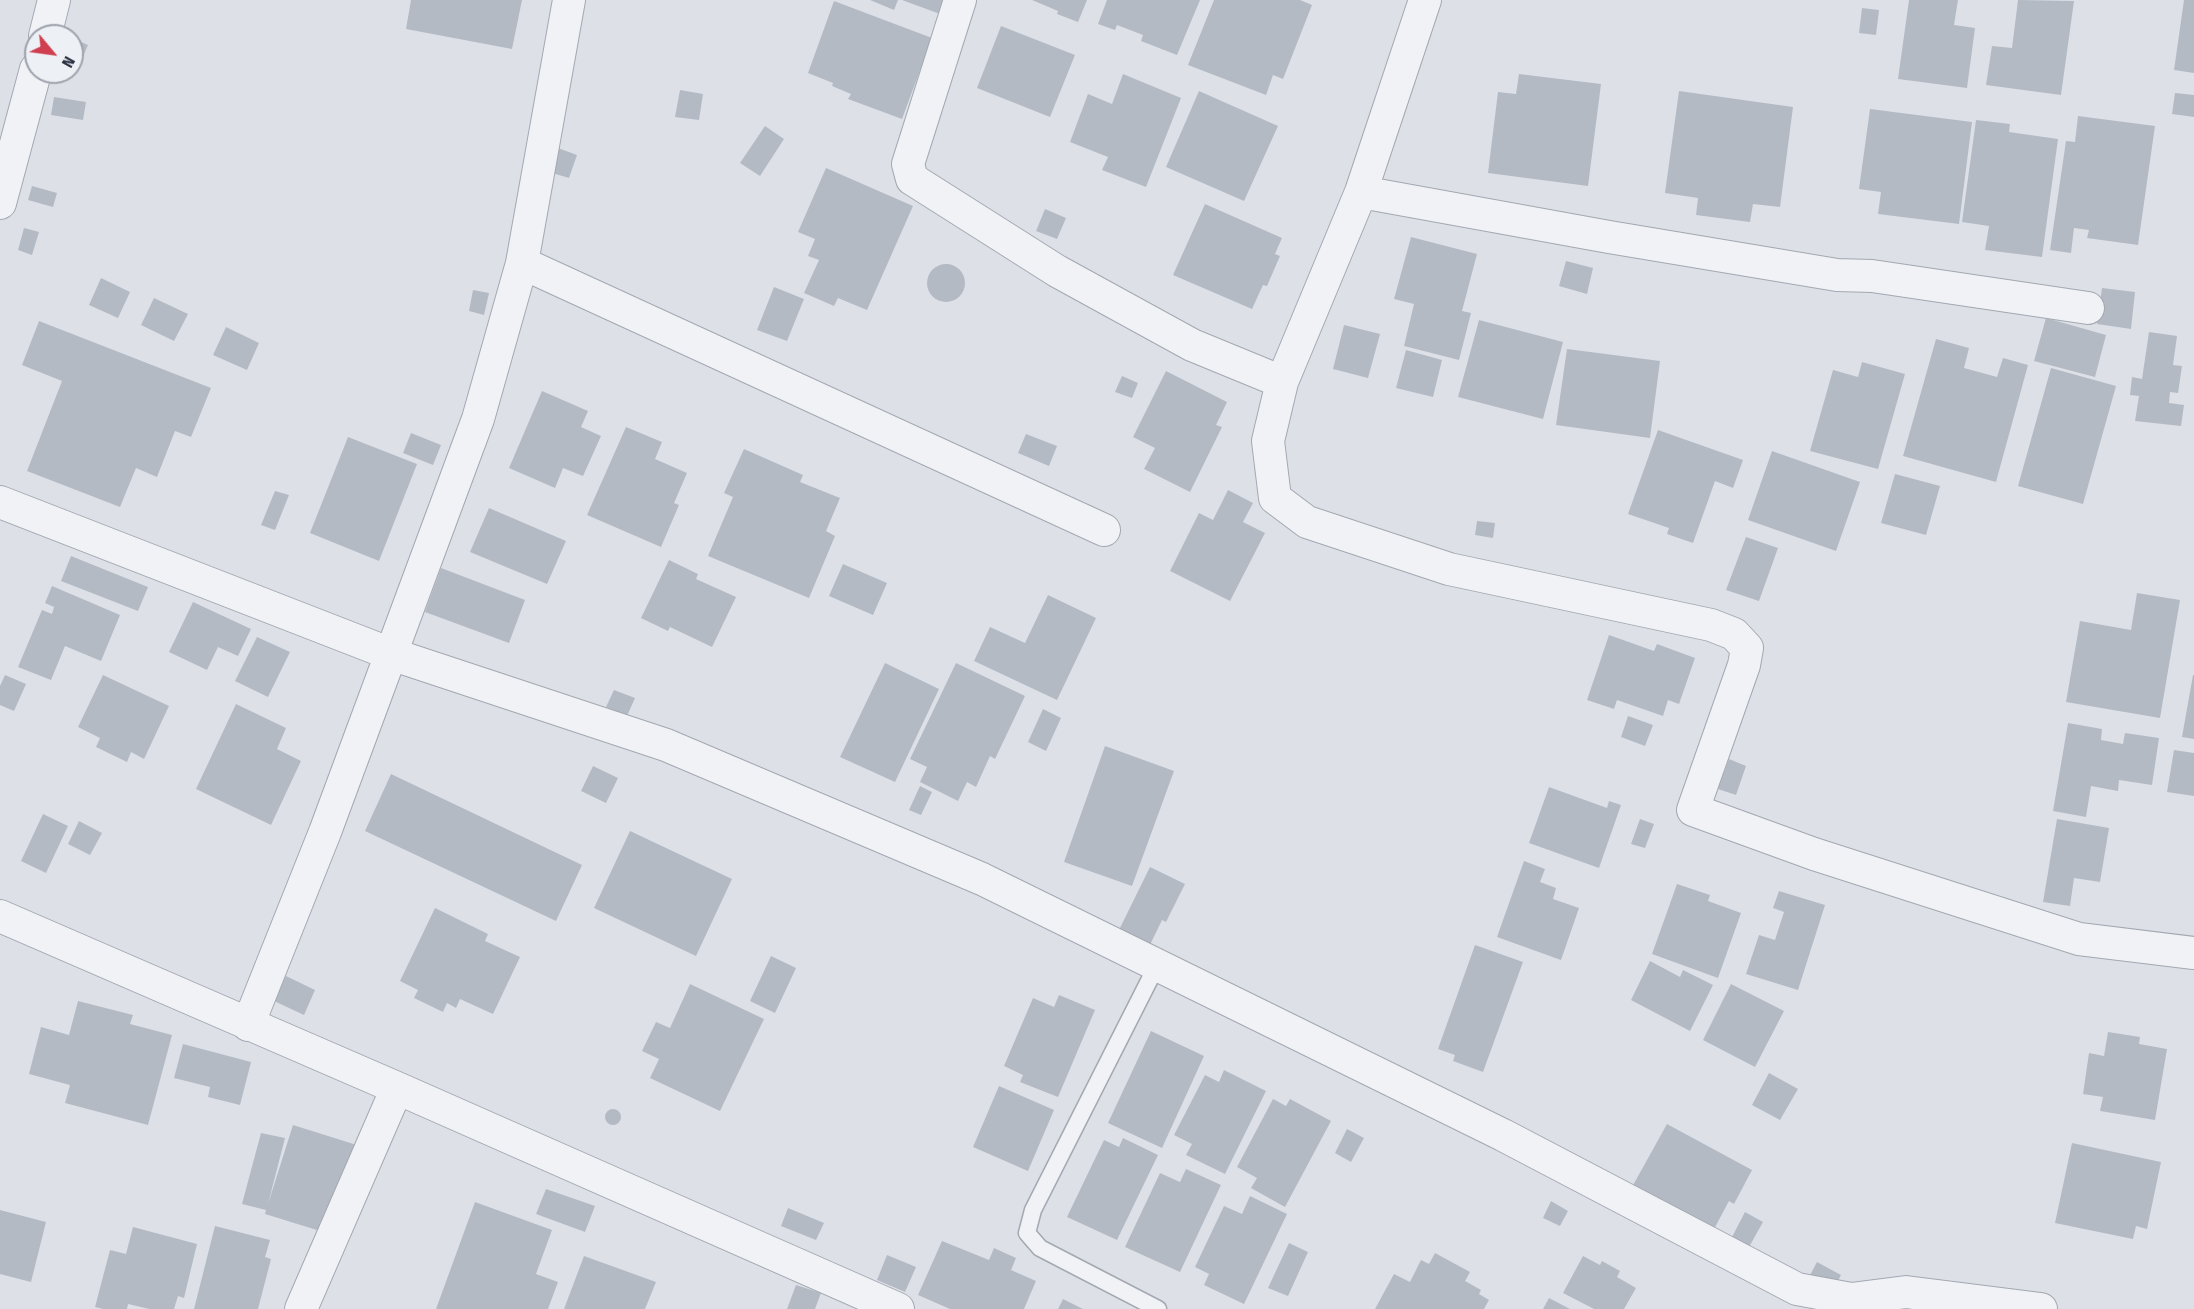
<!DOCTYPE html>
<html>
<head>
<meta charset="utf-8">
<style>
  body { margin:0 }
  #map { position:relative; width:2194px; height:1309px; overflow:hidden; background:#dde1e7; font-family:"Fira Sans Condensed",sans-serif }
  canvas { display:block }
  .north { position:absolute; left:24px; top:24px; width:60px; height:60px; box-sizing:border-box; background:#edf0f5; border:2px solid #9ea2ac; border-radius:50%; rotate:119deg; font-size:16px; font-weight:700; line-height:24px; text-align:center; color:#272e3e }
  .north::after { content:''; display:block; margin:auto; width:21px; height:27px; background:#cf3f4f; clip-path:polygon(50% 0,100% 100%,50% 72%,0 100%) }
</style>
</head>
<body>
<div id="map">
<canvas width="2194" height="1309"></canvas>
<div class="north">N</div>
</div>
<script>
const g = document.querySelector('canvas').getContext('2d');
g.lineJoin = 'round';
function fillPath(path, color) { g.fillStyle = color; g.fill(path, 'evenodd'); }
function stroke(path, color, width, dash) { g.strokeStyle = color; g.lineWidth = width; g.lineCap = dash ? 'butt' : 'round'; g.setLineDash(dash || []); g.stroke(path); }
fillPath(new Path2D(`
  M411 0H522L512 49 406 29Z
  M870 0H898L894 10Z
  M902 0H946L940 14Z
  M1032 0H1087L1078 22 1057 14 1058 11Z
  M1107 0H1200L1177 55 1141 41 1143 35 1117 25 1115 30 1098 24Z
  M1214 0H1300L1312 5 1283 79 1273 75 1266 95 1188 65Z
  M1909 0H1958L1954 25 1975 28 1967 88 1898 79Z
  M2018 0 2074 1 2061 95 1986 85 1992 46 2012 48Z
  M2184 0H2194V73L2174 70Z
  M834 1 932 38 902 119 848 99 851 94 832 86 833 83 808 73Z
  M1862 8 1879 10 1876 35 1859 33Z
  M1001 26 1075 55 1050 117 977 88Z
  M72 38 88 45 81 61 72 58Z
  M1123 74 1181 98 1146 187 1102 170 1108 157 1070 142 1088 94 1112 104Z
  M1519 74 1601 84 1588 186 1488 173 1498 92 1516 94Z
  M680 90 703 94 699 120 675 117Z
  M1199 91 1278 126 1244 201 1166 167Z
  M1679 91 1793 107 1780 207 1753 204 1750 222 1696 215 1698 198 1665 193Z
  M2175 93 2194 95V117L2172 114Z
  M54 97 86 102 83 120 51 115Z
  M1870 109 1972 122 1959 224 1878 214 1881 192 1859 189Z
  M2078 116 2155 126 2138 245 2087 238 2089 230 2074 228 2071 253 2050 250 2066 141 2075 142Z
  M1976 120 2010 124 2009 132 2058 139 2042 257 1985 250 1989 226 1962 222Z
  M765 126 784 139 760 176 740 163Z
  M558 148 577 155 569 178 549 172Z
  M826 168 913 206 867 310 838 298 834 306 804 293 819 260 808 256 815 239 798 232Z
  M32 186 57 193 53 207 28 200Z
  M1205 204 1282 238 1275 254 1280 256 1267 286 1263 285 1252 309 1173 275Z
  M1045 209 1066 218 1057 239 1036 231Z
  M24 228 39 232 32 255 18 250Z
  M1411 237 1477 254 1462 311 1471 313 1459 360 1404 346 1414 304 1394 299Z
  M1566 261 1593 268 1587 294 1559 286Z
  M927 283a19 19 0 1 1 38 0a19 19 0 1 1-38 0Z
  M101 278 130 292 118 318 89 305Z
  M774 287 804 299 787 341 757 330Z
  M2102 288 2135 292 2131 329 2097 324Z
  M473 290 489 293 484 315 469 311Z
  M154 298 188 314 174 341 141 325Z
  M2046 318 2106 335 2095 377 2034 361Z
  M1479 320 1563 342 1543 419 1458 397Z
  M39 321 211 388 191 437 175 431 157 477 136 468 120 507 27 471 62 381 22 365Z
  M1344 325 1380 334 1368 378 1333 369Z
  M226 327 259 343 247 370 213 355Z
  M2149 332 2177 336 2173 365 2182 366 2178 393 2170 392 2169 403 2184 405 2181 426 2135 421 2139 396 2130 395 2132 377 2142 379Z
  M1936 339 1969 348 1964 368 1997 377 2003 358 2028 365 1996 482 1903 456Z
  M1567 349 1660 361 1650 438 1556 425Z
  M1406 350 1442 360 1433 397 1396 388Z
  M1862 362 1905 374 1878 469 1810 451 1833 370 1858 377Z
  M2051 368 2116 386 2083 504 2018 486Z
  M1166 371 1227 402 1216 425 1222 427 1190 492 1144 469 1155 448 1133 437Z
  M1122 376 1138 383 1132 398 1115 392Z
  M542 391 588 411 581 427 601 436 583 476 563 468 555 488 509 468Z
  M626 427 662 442 655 459 687 473 674 503 679 505 661 547 587 515Z
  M1658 430 1743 460 1733 488 1715 481 1693 543 1667 534 1669 528 1628 514Z
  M411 433 441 445 433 465 403 453Z
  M1026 434 1057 446 1049 466 1018 453Z
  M348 437 417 464 379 561 310 533Z
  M744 449 803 475 800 482 840 498 826 531 835 536 809 598 708 556 733 497 724 493Z
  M1772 451 1860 482 1836 551 1748 520Z
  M1895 474 1940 486 1926 535 1881 523Z
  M1228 490 1253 503 1243 522 1265 533 1230 601 1170 571 1199 513 1213 520Z
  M275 491 289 495 275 530 261 525Z
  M489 508 566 541 547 584 470 552Z
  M1477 521 1495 523 1493 538 1475 535Z
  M1746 537 1778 548 1759 601 1726 590Z
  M71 556 148 587 138 611 61 581Z
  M669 560 698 574 696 579 736 597 712 647 670 627 668 631 641 618Z
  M843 564 887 583 873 615 829 596Z
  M441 568 525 600 509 643 425 612Z
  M52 586 120 615 101 661 65 646 51 680 18 667 42 610 52 614 54 607 45 603Z
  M2137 593 2180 600 2160 718 2066 702 2080 621 2131 630Z
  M1048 595 1096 618 1057 700 974 661 990 627 1025 643Z
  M193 602 251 629 238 656 218 647 207 670 169 652Z
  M1609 635 1654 651 1657 644 1695 658 1679 704 1668 700 1663 716 1617 700 1614 709 1587 700Z
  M257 637 290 652 268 697 235 681Z
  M885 663 939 689 895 782 840 757Z
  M956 663 1025 696 995 759 990 756 976 787 967 782 958 801 920 782 927 767 910 759Z
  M5 675 26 684 14 711 0 705V686Z
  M103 675 169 706 144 759 131 752 127 762 96 747 100 738 78 727Z
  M2193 675H2194V739L2182 737Z
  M614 690 635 698 627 716 606 707Z
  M236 704 286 728 277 749 301 761 271 825 196 789Z
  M1043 709 1061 718 1046 751 1028 742Z
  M1628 716 1653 725 1645 746 1621 737Z
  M2068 723 2102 729 2101 740 2123 744 2125 733 2159 738 2152 785 2119 780 2118 791 2091 786 2086 817 2053 811Z
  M1105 746 1174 771 1132 886 1064 862Z
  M2174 750 2194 753V796L2167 792Z
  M1729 759 1746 766 1736 795 1718 789Z
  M593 766 618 778 606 803 581 791Z
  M391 774 582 865 556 921 365 831Z
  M920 786 932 792 921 815 909 810Z
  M1549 787 1607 808 1609 801 1621 805 1599 868 1529 843Z
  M43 814 68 826 46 873 21 861Z
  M1640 819 1654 824 1645 848 1631 844Z
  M2057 819 2109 828 2100 882 2074 878 2070 906 2043 902Z
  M79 821 102 833 90 855 68 844Z
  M630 831 732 879 696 956 594 908Z
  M1524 861 1545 869 1540 882 1556 888 1553 899 1579 908 1561 960 1497 937Z
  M1150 867 1185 884 1166 922 1162 920 1149 947 1118 932Z
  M1677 884 1710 895 1708 901 1741 913 1718 978 1652 954Z
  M1779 891 1825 905 1798 990 1746 974 1759 935 1775 940 1784 912 1773 908Z
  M435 908 488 934 485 941 520 957 493 1014 460 999 456 1008 447 1003 443 1012 414 998 418 990 400 981Z
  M1475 945 1523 962 1483 1072 1453 1061 1455 1055 1438 1049Z
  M771 956 796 968 775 1013 750 1001Z
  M1650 961 1680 977 1683 970 1713 985 1690 1031 1631 1000Z
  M286 976 315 990 304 1015 274 1001Z
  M690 984 764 1019 720 1111 650 1078 659 1059 642 1051 656 1022 670 1028Z
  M1731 984 1784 1011 1755 1067 1703 1040Z
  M1059 995 1095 1010 1058 1097 1020 1082 1023 1075 1004 1066 1033 998 1054 1007Z
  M78 1001 133 1015 130 1024 172 1035 148 1125 65 1103 70 1085 29 1074 41 1027 69 1035Z
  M1151 1031 1204 1056 1162 1148 1108 1123Z
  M2108 1032 2140 1037 2139 1044 2167 1049 2155 1120 2100 1111 2103 1097 2083 1094 2089 1053 2104 1056Z
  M183 1044 251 1062 240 1105 208 1097 210 1087 174 1078Z
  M1224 1070 1266 1091 1225 1174 1186 1155 1192 1144 1174 1135 1205 1075 1219 1082Z
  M1769 1073 1798 1089 1780 1120 1752 1105Z
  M999 1086 1054 1110 1028 1171 973 1147Z
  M1273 1099 1286 1106 1290 1099 1331 1121 1285 1207 1251 1188 1257 1178 1237 1167Z
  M605 1117a8 8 0 1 1 16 0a8 8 0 1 1-16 0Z
  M1667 1124 1752 1170 1734 1204 1729 1201 1713 1231 1632 1187Z
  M293 1125 360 1146 333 1235 265 1214 266 1210 242 1204 261 1133 285 1138 268 1204Z
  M1347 1129 1364 1138 1351 1162 1335 1153Z
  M1123 1138 1158 1155 1117 1240 1067 1217 1104 1140 1119 1147Z
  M2072 1143 2161 1162 2147 1229 2136 1226 2133 1239 2055 1223Z
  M1186 1169 1221 1185 1180 1272 1125 1247 1160 1173 1180 1182Z
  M546 1189 595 1206 585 1232 536 1214Z
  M1250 1196 1287 1214 1244 1304 1204 1285 1209 1274 1195 1267 1224 1206 1242 1214Z
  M1551 1201 1568 1211 1560 1226 1543 1218Z
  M475 1202 552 1230 536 1274 558 1282 548 1309H436Z
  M788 1208 824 1223 816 1240 781 1226Z
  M0 1210 46 1222 31 1282 0 1274Z
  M1745 1212 1763 1222 1749 1247 1732 1237Z
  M215 1226 270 1240 265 1257 271 1259 258 1309H194Z
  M133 1227 197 1244 184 1298 178 1296 174 1309H149L128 1304 127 1309H103L95 1307 110 1250 126 1254Z
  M942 1241 989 1260 994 1248 1016 1258 1011 1270 1036 1281 1024 1309H950L918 1295Z
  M1289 1243 1308 1252 1288 1296 1268 1288Z
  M1435 1253 1470 1272 1465 1281 1481 1290 1479 1294 1489 1300 1484 1309H1375L1394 1274 1410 1282 1421 1260 1429 1264Z
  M887 1255 916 1267 905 1292 877 1280Z
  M584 1256 656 1282 645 1309H564Z
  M1583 1256 1600 1265 1602 1261 1620 1271 1617 1277 1636 1288 1624 1309H1594L1563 1293Z
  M1817 1262 1841 1275 1831 1294 1807 1281Z
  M796 1285 821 1293 815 1309H787Z
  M1549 1298 1570 1309H1543Z
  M1063 1299 1083 1309H1058Z`), '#b4bac4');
const lane = new Path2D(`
  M1157 965 1033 1210 1027 1233 1040 1248 1158 1309`);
const street = new Path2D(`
  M960 0 908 164 912 179 1057 271 1192 345 1282 382 1361 192 1425 0
  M45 36 54 0
  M1361 192 1609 237 1837 275 1872 276 2088 308
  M0 203 36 69
  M522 263 1104 530
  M1282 382 1268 441 1275 498 1307 522 1449 569 1711 625 1734 634 1747 648 1744 665 1693 810 1814 854 2079 939 2194 953
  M0 502 391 654 666 745 982 879 1503 1135 1797 1289 1851 1299 1906 1292 2041 1309
  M0 916 397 1088 898 1309
  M248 1025 325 832 478 419 522 263 569 0
  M301 1309 397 1088`);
stroke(lane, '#a3a8b1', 19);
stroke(street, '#a3a8b1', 34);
stroke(lane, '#f0f2f6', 16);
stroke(street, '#f0f2f6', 32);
</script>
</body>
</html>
